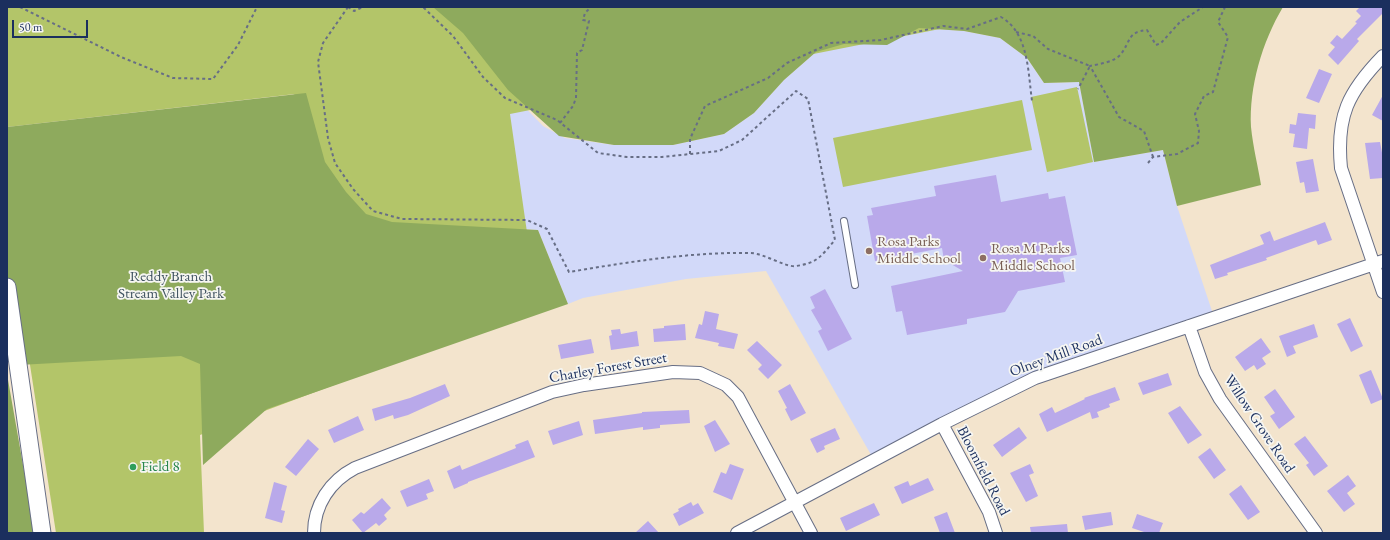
<!DOCTYPE html>
<html>
<head>
<meta charset="utf-8">
<style>
  body { margin:0 }
  #map { position:relative; width:1390px; height:540px; overflow:hidden; background:#f3e4cd; font-family:"EB Garamond",serif }
  canvas { display:block }
  .frame { position:absolute; inset:0; border:8px solid #1b2f5e; pointer-events:none }
  .scale { position:absolute; left:12px; top:20px; width:76px; height:18px; box-sizing:border-box; border:2px solid #1b2f5e; border-top:0; padding-left:5px; font-size:12px; line-height:14px; white-space:nowrap; color:#1b2f5e; -webkit-text-stroke:3px #f6f6f2; paint-order:stroke }
</style>
</head>
<body>
<div id="map">
<canvas width="1390" height="540"></canvas>
<div class="frame"></div>
<div class="scale">50 m</div>
</div>
<script>
const g = document.querySelector('canvas').getContext('2d');
g.lineJoin = 'round';
function fillPath(path, color) { g.fillStyle = color; g.fill(path, 'evenodd'); }
function stroke(path, color, width, dash) { g.strokeStyle = color; g.lineWidth = width; g.lineCap = dash ? 'butt' : 'round'; g.setLineDash(dash || []); g.stroke(path); }
function drawText(font, color, halo, rows, align = 'center') {
  g.font = font + ' "EB Garamond",serif'; g.lineWidth = 3.5; g.setLineDash([]); g.textBaseline = 'middle'; g.strokeStyle = halo; g.fillStyle = color; for (const [text, x, y, turn = 0] of rows) {
    g.save(); g.translate(x, y); g.rotate((+turn || 0) * Math.PI / 180); g.textAlign = isNaN(turn) ? turn : align; if (halo) g.strokeText(text, 0, 0); g.fillText(text, 0, 0); g.restore();
  }
}
fillPath(new Path2D(`
  M919 28 964 31 1000 38 1027 58 1044 83 1079 82 1094 162 1163 150 1177 206 1214 317 1035 378 874 460 766 271 686 279 583 298 568 304 538 230 422 223 508 90 543 126 565 138 614 145H673L724 134 754 113 784 80 816 52Z`), '#d2d9f9');
fillPath(new Path2D(`
  M7 7H1051L510 114 538 309 200 435 204 533H56L11 242 295 94 7 127Z
  M1077 87 1093 162 1047 172 1031 97Z
  M1022 100 1032 150 843 187 833 138Z`), '#b3c569');
fillPath(new Path2D(`
  M433 7H1283C1262 42 1249 87 1251 127 1253 147 1258 166 1261 185L1177 206 1163 150 1094 162 1079 82 1044 83 1027 58 1000 38 964 31 919 28 887 45 844 44 816 52 784 80 754 113 724 134 673 145H614L559 136 508 90 463 33Z
  M306 93 325 162 346 192 366 214 392 222 538 230 568 304 267 409 203 465 200 364 181 356 19 365 7 285V127Z
  M7 374 35 533H7Z`), '#8eaa5d');
fillPath(new Path2D(`
  M1360 7H1383V13L1357 39 1359 41 1338 65 1328 55 1335 47 1330 43 1337 35 1342 39 1357 23 1355 22 1361 16 1356 11Z
  M1319 69 1332 74 1319 103 1306 98Z
  M1383 95V121L1372 115Z
  M1298 113 1316 115 1315 129 1309 128 1307 149 1293 147 1295 134 1289 133 1290 124 1296 125Z
  M1380 142 1383 158V178L1370 179 1365 143Z
  M1313 159 1319 191 1306 193 1304 182 1300 183 1296 162Z
  M996 175 1001 202 1048 193 1049 199 1065 196 1077 255 1060 258 1065 282 1018 291 1005 312 967 319V324L907 335 902 311 896 312 891 286 963 271 944 260 942 248 875 261 867 216 873 215 871 208 936 196 934 186Z
  M1325 222 1332 240 1318 245 1316 240 1266 258 1267 260 1227 273 1228 275 1215 279 1210 265 1264 244 1260 235 1270 231 1274 241Z
  M825 289 852 339 828 351 818 331 822 329 811 310 815 308 810 297Z
  M705 311 719 314 716 329 738 334 734 349 718 346 719 343 695 338 699 324 702 325Z
  M1350 318 1363 346 1351 352 1337 324Z
  M685 324 686 340 654 342 653 329 664 328V326Z
  M1314 324 1318 337 1293 346 1296 353 1287 357 1279 336Z
  M620 329 621 334 637 331 639 346 611 350 609 336 612 335 611 330Z
  M1261 338 1271 352 1262 358 1266 364 1257 370 1254 365 1245 371 1235 357Z
  M591 339 594 353 561 359 558 345Z
  M757 341 782 365 768 379 758 369 762 365 747 350Z
  M1371 370 1383 399 1371 404 1359 375Z
  M1168 373 1172 385 1143 395 1138 383Z
  M445 384 450 396 408 415 394 419 393 415 375 421 372 409 410 398Z
  M790 384 806 413 791 421 785 409 787 408 778 391Z
  M1115 387 1120 400 1109 404 1110 407 1097 412 1099 417 1092 419 1090 412 1047 432 1039 414 1052 407 1055 413 1085 399 1084 398Z
  M1275 389 1295 417 1279 429 1270 416 1275 413 1264 397Z
  M1180 406 1202 435 1188 444 1168 413Z
  M689 410 690 423 660 425V428L643 430V427L595 434 593 420 642 413V412Z
  M358 416 364 430 334 443 328 430Z
  M715 420 730 444 715 452 704 426Z
  M579 421 583 435 553 445 548 431Z
  M1019 427 1027 438 1002 457 993 445Z
  M835 428 840 439 824 446 825 449 817 453 810 439Z
  M1305 436 1328 466 1314 476 1306 465 1309 463 1294 444Z
  M308 439 319 449 296 476 285 467Z
  M528 440 535 457 468 482V483L454 489 447 471 460 465 462 470 516 448 515 445Z
  M1210 448 1226 470 1214 479 1198 457Z
  M730 464 744 469 732 500 713 492 721 472 726 474Z
  M1030 464 1034 473 1029 475 1038 496 1026 502 1010 473Z
  M1348 475 1356 486 1347 493 1355 504 1344 512 1327 491Z
  M928 478 934 490 902 504 894 487 908 481 910 486Z
  M429 479 434 491 426 494 428 499 407 507 400 491Z
  M274 482 287 486 281 510 285 511 282 523 265 518Z
  M1241 485 1260 512 1248 520 1229 494Z
  M382 498 391 508 384 515 387 519 379 526 376 523 363 533 352 520 361 512 364 514Z
  M691 502 693 506 698 503 704 513 679 526 673 514 679 511 678 509Z
  M874 503 880 515 846 531 840 518Z
  M947 512 955 533H940L934 517Z
  M1111 512 1113 525 1085 530 1082 516Z
  M1137 514 1163 523 1159 533H1147L1132 528Z
  M648 521 659 533H635Z
  M1067 524 1068 533H1031L1030 527Z`), '#b9a9ea');
const lane = new Path2D(`
  M844 221 855 285`);
const street = new Path2D(`
  M1383 56C1348 92 1336 116 1341 168L1383 292
  M1189 326 1205 372 1220 399 1316 533
  M942 424 989 512 996 533
  M314 533C314 505 330 481 355 468L552 392 584 385 673 372 700 373 726 385 738 397 811 533
  M737 533 942 424 1035 378 1383 261`);
const secondary = new Path2D(`
  M7 287 42 533`);
stroke(lane, '#676e85', 8);
stroke(street, '#676e85', 14);
stroke(secondary, '#676e85', 19);
stroke(new Path2D(`
  M20 7 121 57 173 78 213 79 238 45 257 7
  M348 7 323 43 318 62 328 138 335 163 353 189 373 211 402 219 527 220 547 229 569 272C629 262 689 252 750 253 764 253 786 268 796 266 818 263 821 256 835 240L808 99 796 91 742 140 719 151 662 157H627L598 153 557 120 505 98 483 77 453 36 423 7
  M348 7 354 11 363 7
  M1016 32 1033 36 1048 49 1090 66 1078 89
  M560 123 573 106 576 98 577 53 582 50 589 21 583 20 585 13 591 7
  M690 154V139L705 106 768 78 787 63 831 43 881 40 943 26 967 29 1001 17C1029 33 1028 73 1032 101
  M1153 157 1144 131 1119 117 1090 66C1099 64 1115 62 1121 54 1131 41 1127 32 1147 30L1156 45 1161 43 1180 22 1203 7
  M1148 163 1153 157 1177 154 1198 143 1199 131 1195 114 1204 96 1213 92 1228 37 1218 22 1225 7`), '#676e85', 2, [3, 3]);
stroke(lane, '#fff', 6);
stroke(street, '#fff', 12);
stroke(secondary, '#fff', 17);
for (const [x, y, r, color] of [
  [869,251,4,"#8d6e63"],
  [983,258,4,"#8d6e63"],
  [133,467,4,"#2e9e5b"]
]) { const dot = new Path2D(); dot.arc(x, y, r, 0, 2 * Math.PI); g.fillStyle = color; g.fill(dot); stroke(dot, '#f6f6f2', 1.5); }
drawText('15px', '#785e54', '#f6f6f2', [
  ["Rosa Parks",877,242],
  ["Middle School",877,259],
  ["Rosa M Parks",991,249],
  ["Middle School",991,266]
], 'left');
drawText('15px', '#415461', '#f6f6f2', [
  ["Reddy Branch",171,277],
  ["Stream Valley Park",171,294]
]);
drawText('15px', '#1b2f5e', '#f6f6f2', [
  ["Olney Mill Road",1056,356,-20],
  ["Charley Forest Street",608,368,-10],
  ["Willow Grove Road",1259,424,56],
  ["Bloomfield Road",983,471,63]
]);
drawText('15px', '#27864d', '#f6f6f2', [
  ["Field 8",141,467]
], 'left');
</script>
</body>
</html>
